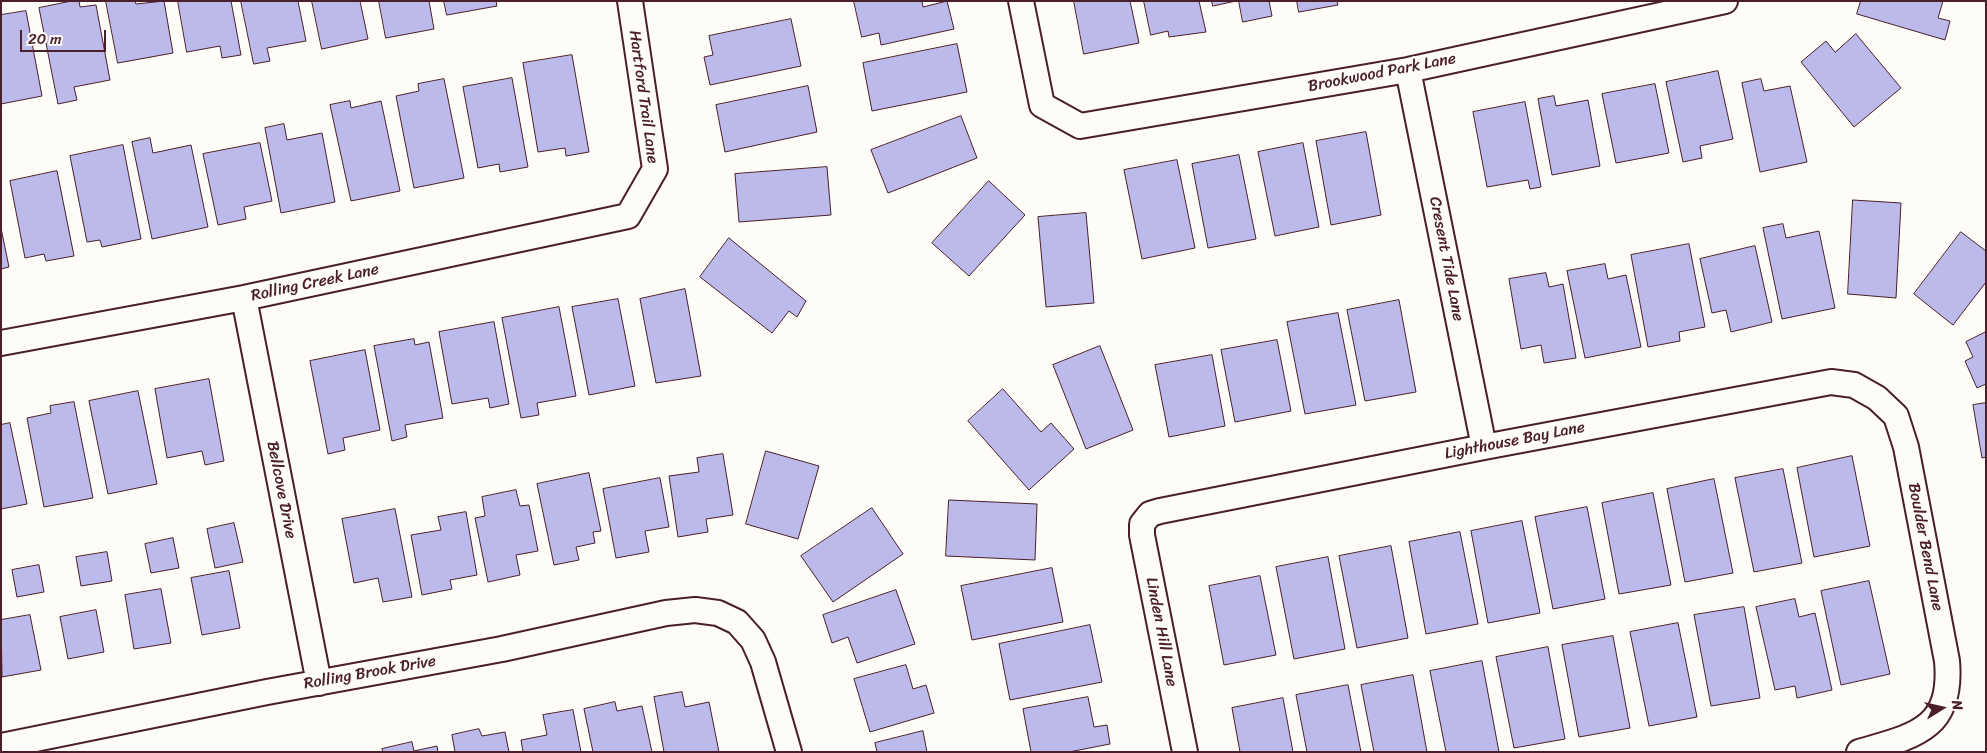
<!DOCTYPE html>
<html>
<head>
<meta charset="utf-8">
<style>
  body { margin:0 }
  #map { position:relative; width:1987px; height:753px; overflow:hidden; background:#fdfcf7; font-family:Sriracha,sans-serif }
  canvas { display:block }
  .frame { position:absolute; inset:0; border:2px solid #4a1f2b; pointer-events:none }
  .north { position:absolute; left:1917px; top:683px; width:50px; height:50px; -webkit-text-stroke:4px #fdfcf7; paint-order:stroke; rotate:80deg; font-size:14px; font-weight:700; line-height:20px; text-align:center; color:#4a1f2b }
  .north::after { content:''; display:block; margin:auto; width:18px; height:22px; background:#4a1f2b; clip-path:polygon(50% 0,100% 100%,50% 72%,0 100%) }
  .scale { position:absolute; left:20px; top:30px; width:86px; height:22px; box-sizing:border-box; border:2px solid #4a1f2b; border-top:0; padding-left:6px; font-size:15px; line-height:18px; white-space:nowrap; color:#4a1f2b; -webkit-text-stroke:4px #fdfcf7; paint-order:stroke }
</style>
</head>
<body>
<div id="map">
<canvas width="1987" height="753"></canvas>
<div class="frame"></div>
<div class="north">N</div>
<div class="scale">20 m</div>
</div>
<script>
const g = document.querySelector('canvas').getContext('2d');
g.lineJoin = 'round';
function fillPath(path, color) { g.fillStyle = color; g.fill(path, 'evenodd'); }
function stroke(path, color, width, dash) { g.strokeStyle = color; g.lineWidth = width; g.lineCap = dash ? 'butt' : 'round'; g.setLineDash(dash || []); g.stroke(path); }
function drawText(font, color, halo, rows, align = 'center') {
  g.font = font + ' Sriracha,sans-serif'; g.lineWidth = 4.5; g.setLineDash([]); g.textBaseline = 'middle'; g.strokeStyle = halo; g.fillStyle = color; for (const [text, x, y, turn = 0] of rows) {
    g.save(); g.translate(x, y); g.rotate((+turn || 0) * Math.PI / 180); g.textAlign = isNaN(turn) ? turn : align; if (halo) g.strokeText(text, 0, 0); g.fillText(text, 0, 0); g.restore();
  }
}
const building = new Path2D(`
  M72 1H79L80 7 96 5 110 80 74 87 77 100 58 104 39 8Z
  M106 1H135L136 4 164 1 173 53 118 63Z
  M178 1H231L241 55 222 58 220 46 187 52Z
  M241 1H298L306 41 267 48 270 61 254 64Z
  M312 1H360L368 39 322 49Z
  M379 1H429L434 29 386 38Z
  M444 1H496L497 6 447 15Z
  M854 1H922L923 7 947 1 954 29 881 45 879 33 862 37Z
  M1074 1H1130L1139 43 1084 54Z
  M1144 1H1199L1206 32 1169 37 1168 31 1151 35Z
  M1212 1H1236L1213 6Z
  M1239 1H1269L1272 16 1243 22Z
  M1297 1H1337L1338 5 1299 12Z
  M1861 1H1943L1938 18 1950 21 1945 40 1857 14Z
  M26 11 42 96 1 104V15Z
  M791 19 801 66 710 85 704 57 713 55 709 36Z
  M1856 34 1901 88 1854 127 1801 62 1826 41 1835 52Z
  M957 44 967 92 872 111 863 63Z
  M572 55 589 152 566 156 565 148 538 152 523 63Z
  M1718 71 1733 139 1700 146 1702 158 1683 162 1666 82Z
  M512 78 528 167 500 172 499 164 478 168 463 87Z
  M444 79 464 178 414 188 396 96 419 91 418 84Z
  M1761 79 1764 91 1790 86 1807 162 1760 172 1742 83Z
  M1655 84 1669 153 1616 163 1602 94Z
  M808 86 817 132 725 152 716 105Z
  M1554 96 1556 106 1588 100 1600 166 1552 175 1538 99Z
  M350 101 351 108 381 101 400 191 351 201 330 105Z
  M1525 102 1541 187 1530 189 1528 180 1487 187 1473 112Z
  M961 116 977 158 888 193 871 150Z
  M284 124 287 140 322 133 335 202 281 213 265 128Z
  M1366 132 1381 215 1331 225 1316 141Z
  M150 138 153 153 191 145 208 227 152 239 132 142Z
  M260 143 272 201 244 207 246 219 218 225 203 154Z
  M1303 143 1319 227 1275 236 1258 152Z
  M123 145 141 239 102 247 100 240 87 242 70 156Z
  M1239 155 1256 239 1208 248 1192 164Z
  M1177 160 1195 248 1142 259 1124 170Z
  M827 167 831 215 739 222 735 174Z
  M57 171 74 256 46 261 44 254 25 258 10 181Z
  M989 181 1025 215 969 276 932 243Z
  M1853 200 1901 203 1896 298 1848 294Z
  M1086 213 1094 303 1046 307 1038 217Z
  M1783 224 1786 238 1819 231 1835 308 1782 319 1763 228Z
  M1 228 9 267 1 269Z
  M1961 232 1986 251V282L1953 325 1914 294Z
  M729 238 806 301 797 317 789 311 772 333 700 277Z
  M1689 244 1705 327 1679 332 1680 341 1648 347 1631 255Z
  M1755 246 1772 322 1731 332 1726 310 1712 313 1700 259Z
  M1605 264 1608 279 1626 275 1641 347 1585 358 1567 271Z
  M1546 273 1549 287 1563 284 1576 358 1544 363 1541 345 1521 349 1509 279Z
  M685 289 701 376 656 383 640 299Z
  M618 299 635 386 589 395 572 307Z
  M1399 300 1416 392 1365 401 1347 310Z
  M559 307 576 396 537 403 539 415 521 418 502 318Z
  M1338 313 1356 405 1305 414 1287 322Z
  M494 322 509 404 490 408 488 398 452 404 439 332Z
  M1986 332V384L1977 388 1965 361 1973 357 1966 342Z
  M414 339 415 345 429 342 443 418 405 425 407 437 392 441 374 346Z
  M1277 340 1291 411 1235 422 1221 350Z
  M1100 346 1133 430 1086 449 1053 365Z
  M365 350 380 430 343 438 345 450 328 454 310 361Z
  M1212 355 1225 426 1169 437 1155 365Z
  M209 379 224 461 205 465 202 451 167 458 155 389Z
  M1003 389 1041 432 1051 423 1074 449 1029 490 968 421Z
  M138 391 157 484 108 494 89 401Z
  M74 402 93 498 44 507 27 418 51 413 50 406Z
  M1986 403V457L1982 458 1973 405Z
  M10 423 27 504 1 509V425Z
  M766 451 819 466 798 539 746 524Z
  M723 454 733 515 706 519 708 532 678 537 669 476 699 472 697 458Z
  M1852 456 1870 546 1814 557 1797 468Z
  M1783 469 1802 563 1754 572 1735 478Z
  M589 473 601 531 593 532 595 543 576 547 579 560 554 565 537 484Z
  M660 478 669 527 645 531 649 552 616 558 603 489Z
  M1714 479 1733 573 1685 582 1667 489Z
  M516 490 520 506 529 505 538 551 516 555 520 575 488 582 475 518 485 516 482 497Z
  M1653 493 1671 585 1619 594 1602 503Z
  M949 500 1037 504 1035 560 946 556Z
  M1587 507 1605 599 1553 609 1535 517Z
  M872 508 903 554 833 602 801 556Z
  M395 509 412 597 383 602 378 578 354 583 342 519Z
  M466 512 477 575 450 580 452 589 422 595 411 535 441 530 438 517Z
  M1522 521 1540 613 1488 623 1471 531Z
  M234 523 243 562 215 568 207 529Z
  M1460 532 1478 624 1426 634 1409 542Z
  M173 538 179 568 151 573 145 544Z
  M1391 546 1408 638 1357 648 1339 556Z
  M107 552 112 581 81 586 76 557Z
  M1328 557 1345 649 1294 659 1276 567Z
  M39 565 44 592 17 597 12 570Z
  M1052 568 1063 622 972 640 961 586Z
  M229 571 240 628 202 635 191 578Z
  M1260 576 1276 655 1224 665 1209 586Z
  M1869 581 1890 674 1841 685 1821 591Z
  M161 589 171 643 134 649 125 595Z
  M896 590 915 644 857 663 848 637 832 643 823 615Z
  M1795 599 1799 617 1815 613 1832 690 1797 698 1795 686 1775 690 1756 607Z
  M1744 607 1760 698 1711 706 1694 615Z
  M96 610 104 652 68 659 60 617Z
  M30 615 41 670 2 677 1 620Z
  M1678 623 1697 717 1649 726 1630 632Z
  M1090 625 1102 682 1010 700 999 644Z
  M1613 636 1630 728 1579 737 1562 645Z
  M1548 647 1565 739 1514 748 1496 657Z
  M1482 661 1499 752H1446L1430 671Z
  M906 665 913 689 926 685 934 713 870 732 854 679Z
  M1413 675 1427 752H1374L1361 685Z
  M1348 685 1361 752H1307L1296 695Z
  M682 692 685 707 709 702 719 752H664L654 697Z
  M1088 697 1094 727 1107 725 1110 744 1069 752H1031L1023 709Z
  M1283 698 1293 752H1240L1232 708Z
  M615 702 617 711 642 706 652 752H593L584 709Z
  M573 710 581 752H523L521 740 547 735 543 715Z
  M479 729 482 736 505 732 509 752H455L452 735Z
  M923 731 927 752H877L875 743Z
  M412 742 414 751 437 746 438 752H383L382 749Z`);
fillPath(building, '#bcb9eb');
stroke(building, '#4a1f2b', 1);
const minor = new Path2D(`
  M1021 1 1042 105 1080 126 1408 70 1725 1
  M1408 70 1484 447
  M244 298 319 683
  M1 343 244 298 628 216 655 169 630 1
  M1 746 267 692 502 649 666 613 695 610 718 613 737 622 753 640 763 662 789 752
  M1185 752 1142 535V524L1150 514 1160 511 1484 447 1831 382 1854 385 1877 398 1896 416 1906 447 1947 661C1953 730 1914 736 1859 752`);
stroke(minor, '#4a1f2b', 28);
stroke(minor, '#fdfcf7', 24);
drawText('16px', '#4a1f2b', '#fdfcf7', [
  ["Brookwood Park Lane",1382,73,-11],
  ["Hartford Trail Lane",643,97,82],
  ["Cresent Tide Lane",1446,259,79],
  ["Rolling Creek Lane",315,283,-12],
  ["Lighthouse Bay Lane",1515,441,-11],
  ["Bellcove Drive",281,490,79],
  ["Boulder Bend Lane",1925,547,79],
  ["Linden Hill Lane",1161,632,79],
  ["Rolling Brook Drive",370,673,-10]
]);
</script>
</body>
</html>
